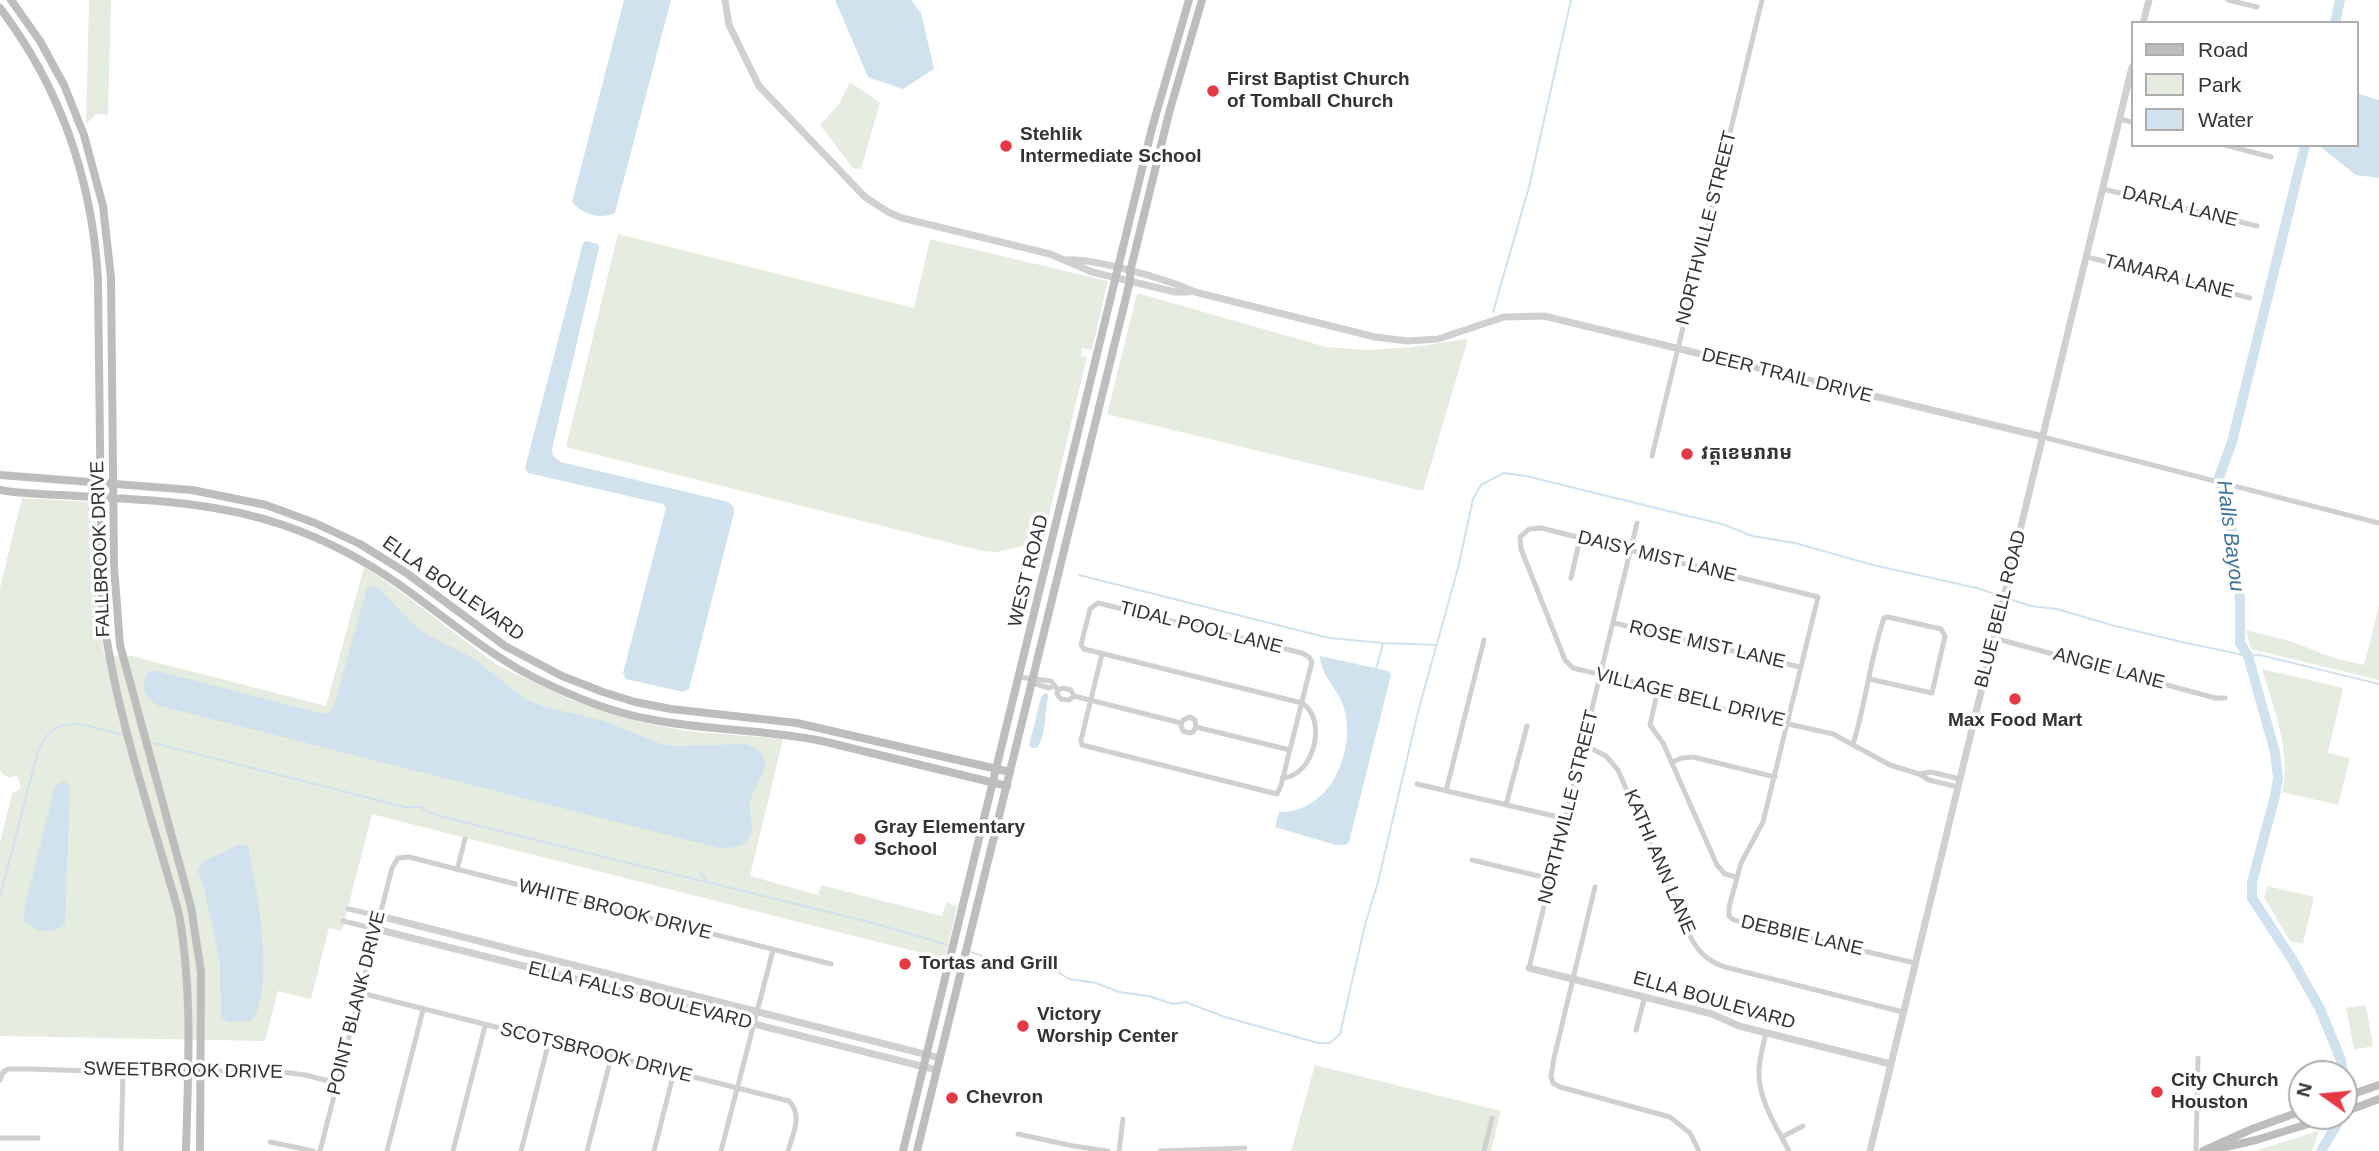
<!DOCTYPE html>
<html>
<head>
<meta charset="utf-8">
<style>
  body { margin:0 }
  #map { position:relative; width:2379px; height:1151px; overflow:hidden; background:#fff; font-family:Arial,sans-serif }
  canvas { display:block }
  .legend { position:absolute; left:2131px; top:21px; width:228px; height:126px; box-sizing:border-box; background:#fff; border:2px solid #adadad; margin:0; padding:9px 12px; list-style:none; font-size:21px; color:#333 }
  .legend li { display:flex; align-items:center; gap:14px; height:35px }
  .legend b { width:35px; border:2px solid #adadad }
  .north { position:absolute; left:2288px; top:1060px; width:70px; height:70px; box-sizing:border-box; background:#fff; border:2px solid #adadad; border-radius:50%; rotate:285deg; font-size:19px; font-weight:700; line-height:28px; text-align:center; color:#333 }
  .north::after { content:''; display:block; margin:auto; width:24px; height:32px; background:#e63946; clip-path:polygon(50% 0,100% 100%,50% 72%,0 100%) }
</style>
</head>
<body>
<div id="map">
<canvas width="2379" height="1151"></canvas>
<ul class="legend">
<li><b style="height:9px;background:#bdbdbd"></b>Road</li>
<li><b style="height:19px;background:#e6ecdf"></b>Park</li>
<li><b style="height:19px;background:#cfe2ee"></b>Water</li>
</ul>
<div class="north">N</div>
</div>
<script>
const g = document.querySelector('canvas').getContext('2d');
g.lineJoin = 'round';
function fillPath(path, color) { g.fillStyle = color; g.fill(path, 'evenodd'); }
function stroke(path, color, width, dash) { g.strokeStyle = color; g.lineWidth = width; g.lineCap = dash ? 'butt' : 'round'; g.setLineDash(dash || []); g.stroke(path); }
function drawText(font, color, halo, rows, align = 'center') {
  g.font = font + ' Arial,"Noto Sans Khmer",sans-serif'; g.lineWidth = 7; g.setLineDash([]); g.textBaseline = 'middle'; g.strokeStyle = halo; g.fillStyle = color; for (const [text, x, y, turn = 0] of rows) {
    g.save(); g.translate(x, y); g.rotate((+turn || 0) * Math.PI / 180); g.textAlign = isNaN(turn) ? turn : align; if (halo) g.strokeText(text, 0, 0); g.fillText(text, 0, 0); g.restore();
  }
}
fillPath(new Path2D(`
  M89 0H111L108 115 96 114 86 124Z
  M850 82 880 103 861 169 853 168 820 125 839 104Z
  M618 234 914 308 930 239 1108 281 1092 350 1082 348 1081 356 1087 357 1041 549 1022 546 997 552 983 551 566 447Z
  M1137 293 1326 347 1367 350 1413 347 1468 339 1423 491 1107 414Z
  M22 498 89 502 96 508V590L104 655 132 656 326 706 364 567 401 592 497 665 571 700 641 722 686 731 783 739 750 876 818 895 821 885 942 916 946 902 957 907 945 959 372 814 342 931 329 928 311 999 278 991 265 1041 0 1036V843L12 794 21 788 17 775 10 778 1 773 0 769V588Z
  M2379 606V680L2251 649 2246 630 2290 641 2331 657 2364 665Z
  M2262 669 2343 688 2328 753 2350 758 2338 805 2282 792C2292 752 2273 707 2262 669Z
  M2267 886 2314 897 2303 944 2290 941 2264 897Z
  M2366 1005 2373 1046 2354 1050 2346 1008Z
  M1315 1065 1501 1111 1491 1151H1291Z
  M2319 1131 2312 1151H2254Z`), '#e6ecdf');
fillPath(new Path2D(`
  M624 0H671L615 213C600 220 582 214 572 202Z
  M835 0H911L921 13 934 69 903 89 868 77Z
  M2356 93 2379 100V178L2356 175 2318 145H2356Z
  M586 241 598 244 599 248 552 449 553 456 561 462 728 502 733 506 734 513 689 689 683 692 626 679 623 673 666 508 663 504 528 473 525 468 583 243Z
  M374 586 380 589 413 624 426 634 471 657 527 700 542 706 603 721 658 743 672 746 745 744C786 758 752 782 750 804 749 811 752 819 752 826 751 847 735 848 719 848L157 705C144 697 139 685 149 671H157L324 714 329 713 334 706 366 591 369 587Z
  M1320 656 1388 671 1391 675 1349 842 1345 845H1336L1275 827 1279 812C1284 812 1290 812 1295 810 1337 800 1356 742 1343 705 1337 688 1320 674 1320 656Z
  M1045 693 1048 694V698C1044 714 1047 733 1037 748H1032L1029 746 1041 697Z
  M64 781 70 785 65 923C55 936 34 932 24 921V910L55 786Z
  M240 844 248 846C256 884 277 991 251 1021L228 1022 221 1017 220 963 204 888 198 871 202 862Z`), '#cfe2ee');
stroke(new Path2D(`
  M1493 312 1529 187 1571 0
  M1079 575 1329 638 1383 643 1437 645
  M2006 598 2031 606 2057 609 2111 625 2182 642 2248 656 2260 655 2379 684
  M1376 669 1383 644
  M150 742 405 807H421C428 815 451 818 463 822L873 923 948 945
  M701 873 706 881
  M0 897 38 751C55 709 90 727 124 735
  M971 952 998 962 1011 960 1035 964 1056 971 1069 979 1096 983 1119 992 1148 996 1173 1004 1185 1002 1225 1017 1318 1043H1330L1340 1034 1365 925 1378 882 1419 708 1458 568 1473 499 1481 485 1504 473 1526 476 1725 525 1752 536 1795 543 1873 565 1977 588 2001 596`), '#cfe2ee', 2);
stroke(new Path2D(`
  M2335 23 2340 0
  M2305 145 2232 442 2219 477 2233 534 2236 561 2240 600V643L2248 656 2275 752 2278 778 2275 796 2252 882V898L2292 959 2320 1009 2341 1060 2343 1074
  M2321 1151 2339 1121 2340 1116`), '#cfe2ee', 10);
stroke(new Path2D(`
  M2228 0 2257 7
  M2120 119 2132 122
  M2225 145 2271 157
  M2103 189 2257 226
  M2087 257 2250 298
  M2043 437 2379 523
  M1652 456 1762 0
  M1571 578 1580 538
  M1614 623 1800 667
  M1994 638 2215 698H2225
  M1102 654 1081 740 1082 745 1277 794C1284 783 1285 766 1289 753 1297 723 1304 692 1312 662L1309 657 1302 653 1098 603 1090 609 1081 645 1084 649 1302 703C1328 719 1314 777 1282 778
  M1018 677 1051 681 1058 690 1057 694 1061 699 1069 700 1074 696
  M1034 680 1036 684 1049 688 1054 686
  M1058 690 1063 688 1071 690 1074 696 1181 723
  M1657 693 1650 725 1663 743 1717 865 1725 874 1736 877
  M1196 727 1193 732 1189 733 1183 731 1181 725 1183 720 1190 717 1195 720 1196 727 1290 750
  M1853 744C1866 703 1870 659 1884 618L1888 617 1941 629 1945 636 1932 693 1869 679
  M1584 745 1606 756 1618 770 1689 934C1697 951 1707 961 1725 967L1903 1012
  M1672 762 1682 758 1693 757 1775 777
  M1919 774 1931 772 1960 779
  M1417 784 1567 819
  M1446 791 1484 640
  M1506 805 1527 726
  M1472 860 1551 879
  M457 870 465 839
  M1595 887 1554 1058 1551 1076 1553 1083 1560 1087 1670 1117 1690 1133 1699 1151
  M348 909 380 916
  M343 921 376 929
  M1915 963 1740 922 1732 919 1729 916V907L1741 863 1763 822 1818 597 1541 528 1529 529 1520 537 1521 549 1565 660 1573 668 1641 684 1657 693 1771 720 1833 734 1890 765 1919 774 1929 780 1958 787
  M1529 968 1637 523
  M361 993 789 1101C803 1115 793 1134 788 1151
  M1636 1030 1645 996
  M1766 1033C1763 1046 1759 1059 1759 1072 1758 1099 1777 1128 1789 1151
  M0 1080 3 1072 8 1069H28L123 1072 276 1071 305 1075 337 1083
  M1018 1134 1073 1146 1108 1151
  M1782 1137 1803 1126
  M0 1138H38
  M270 1142 313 1151
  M121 1151 123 1072
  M320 1151 392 868 398 858 409 857 831 964
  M387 1151 423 1010
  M453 1151 485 1026
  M521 1151 549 1041
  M587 1151 611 1058
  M654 1151 674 1072
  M721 1151 773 950
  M1119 1151 1123 1119
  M1160 1151 1245 1148
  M1484 1151 1492 1118
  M2196 1151 2198 1058`), '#d0d0d0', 5);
stroke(new Path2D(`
  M725 0 729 25 759 86 865 197 888 212 902 218 1050 254 1092 272 1175 292H1189
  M2143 23 2149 0
  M1065 260C1092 257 1169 280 1195 292L1375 337 1408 341 1438 339 1504 317 1544 316 2043 437
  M380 916 940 1058
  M376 929 937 1070
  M1529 968 1712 1014 1739 1026 1891 1064
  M1870 1151 2132 67`), '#d0d0d0', 7);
stroke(new Path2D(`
  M11 0 40 41 64 85 84 135 103 206 111 278 114 567 120 645 191 907 201 972 200 1151
  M0 8C60 87 92 180 98 279L102 606C114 711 151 813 179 914 193 992 188 1072 186 1151
  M0 475 192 490 266 505 315 523 360 544 405 572 505 646 562 676 603 692 635 702 671 709 797 723 1010 772
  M0 490C26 495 53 494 79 496 148 500 217 502 283 525 324 539 364 560 400 585 445 617 486 653 535 678 571 696 610 712 649 719 707 731 765 729 822 741L1007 786
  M2344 1097 2379 1085
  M2344 1112 2379 1099
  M903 1151 1152 128 1189 0
  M917 1151 1130 281V272L1169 113 1202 0
  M2203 1151 2252 1129 2302 1111
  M2209 1151 2256 1140 2334 1116`), '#bdbdbd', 8);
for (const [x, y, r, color] of [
  [1213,91,7,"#e63946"],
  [1006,146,7,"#e63946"],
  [1687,454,7,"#e63946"],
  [2015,699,7,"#e63946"],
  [860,839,7,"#e63946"],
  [905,964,7,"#e63946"],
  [1023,1026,7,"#e63946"],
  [2157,1092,7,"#e63946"],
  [952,1098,7,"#e63946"]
]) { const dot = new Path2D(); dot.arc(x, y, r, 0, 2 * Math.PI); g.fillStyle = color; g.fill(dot); stroke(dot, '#fff', 2.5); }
drawText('bold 19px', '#333', '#fff', [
  ["First Baptist Church",1227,80],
  ["of Tomball Church",1227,102],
  ["Stehlik",1020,135],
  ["Intermediate School",1020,157],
  ["វត្តខេមរារាម",1701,454],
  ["Max Food Mart",2015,721,"center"],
  ["Gray Elementary",874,828],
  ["School",874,850],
  ["Tortas and Grill",919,964],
  ["Victory",1037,1015],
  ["Worship Center",1037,1037],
  ["City Church",2171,1081],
  ["Houston",2171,1103],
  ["Chevron",966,1098]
], 'left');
drawText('19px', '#333', '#fff', [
  ["DARLA LANE",2180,207,14],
  ["NORTHVILLE STREET",1707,228,-76],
  ["TAMARA LANE",2169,277,14],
  ["DEER TRAIL DRIVE",1787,376,14],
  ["FALLBROOK DRIVE",101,549,-92],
  ["DAISY MIST LANE",1657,557,14],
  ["WEST ROAD",1029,571,-76],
  ["ELLA BOULEVARD",453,589,35],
  ["BLUE BELL ROAD",2001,609,-76],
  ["TIDAL POOL LANE",1201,628,14],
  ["ROSE MIST LANE",1707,645,13],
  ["ANGIE LANE",2109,669,15],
  ["VILLAGE BELL DRIVE",1690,698,14],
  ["NORTHVILLE STREET",1569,807,-76],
  ["KATHI ANN LANE",1659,862,67],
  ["WHITE BROOK DRIVE",615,910,14],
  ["DEBBIE LANE",1802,936,13],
  ["ELLA FALLS BOULEVARD",640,996,14],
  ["ELLA BOULEVARD",1714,1001,16],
  ["POINT BLANK DRIVE",357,1003,-76],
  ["SCOTSBROOK DRIVE",596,1053,14],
  ["SWEETBROOK DRIVE",183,1071,1]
]);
drawText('italic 21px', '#3f7597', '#fff', [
  ["Halls Bayou",2230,536,83]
]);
</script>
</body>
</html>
